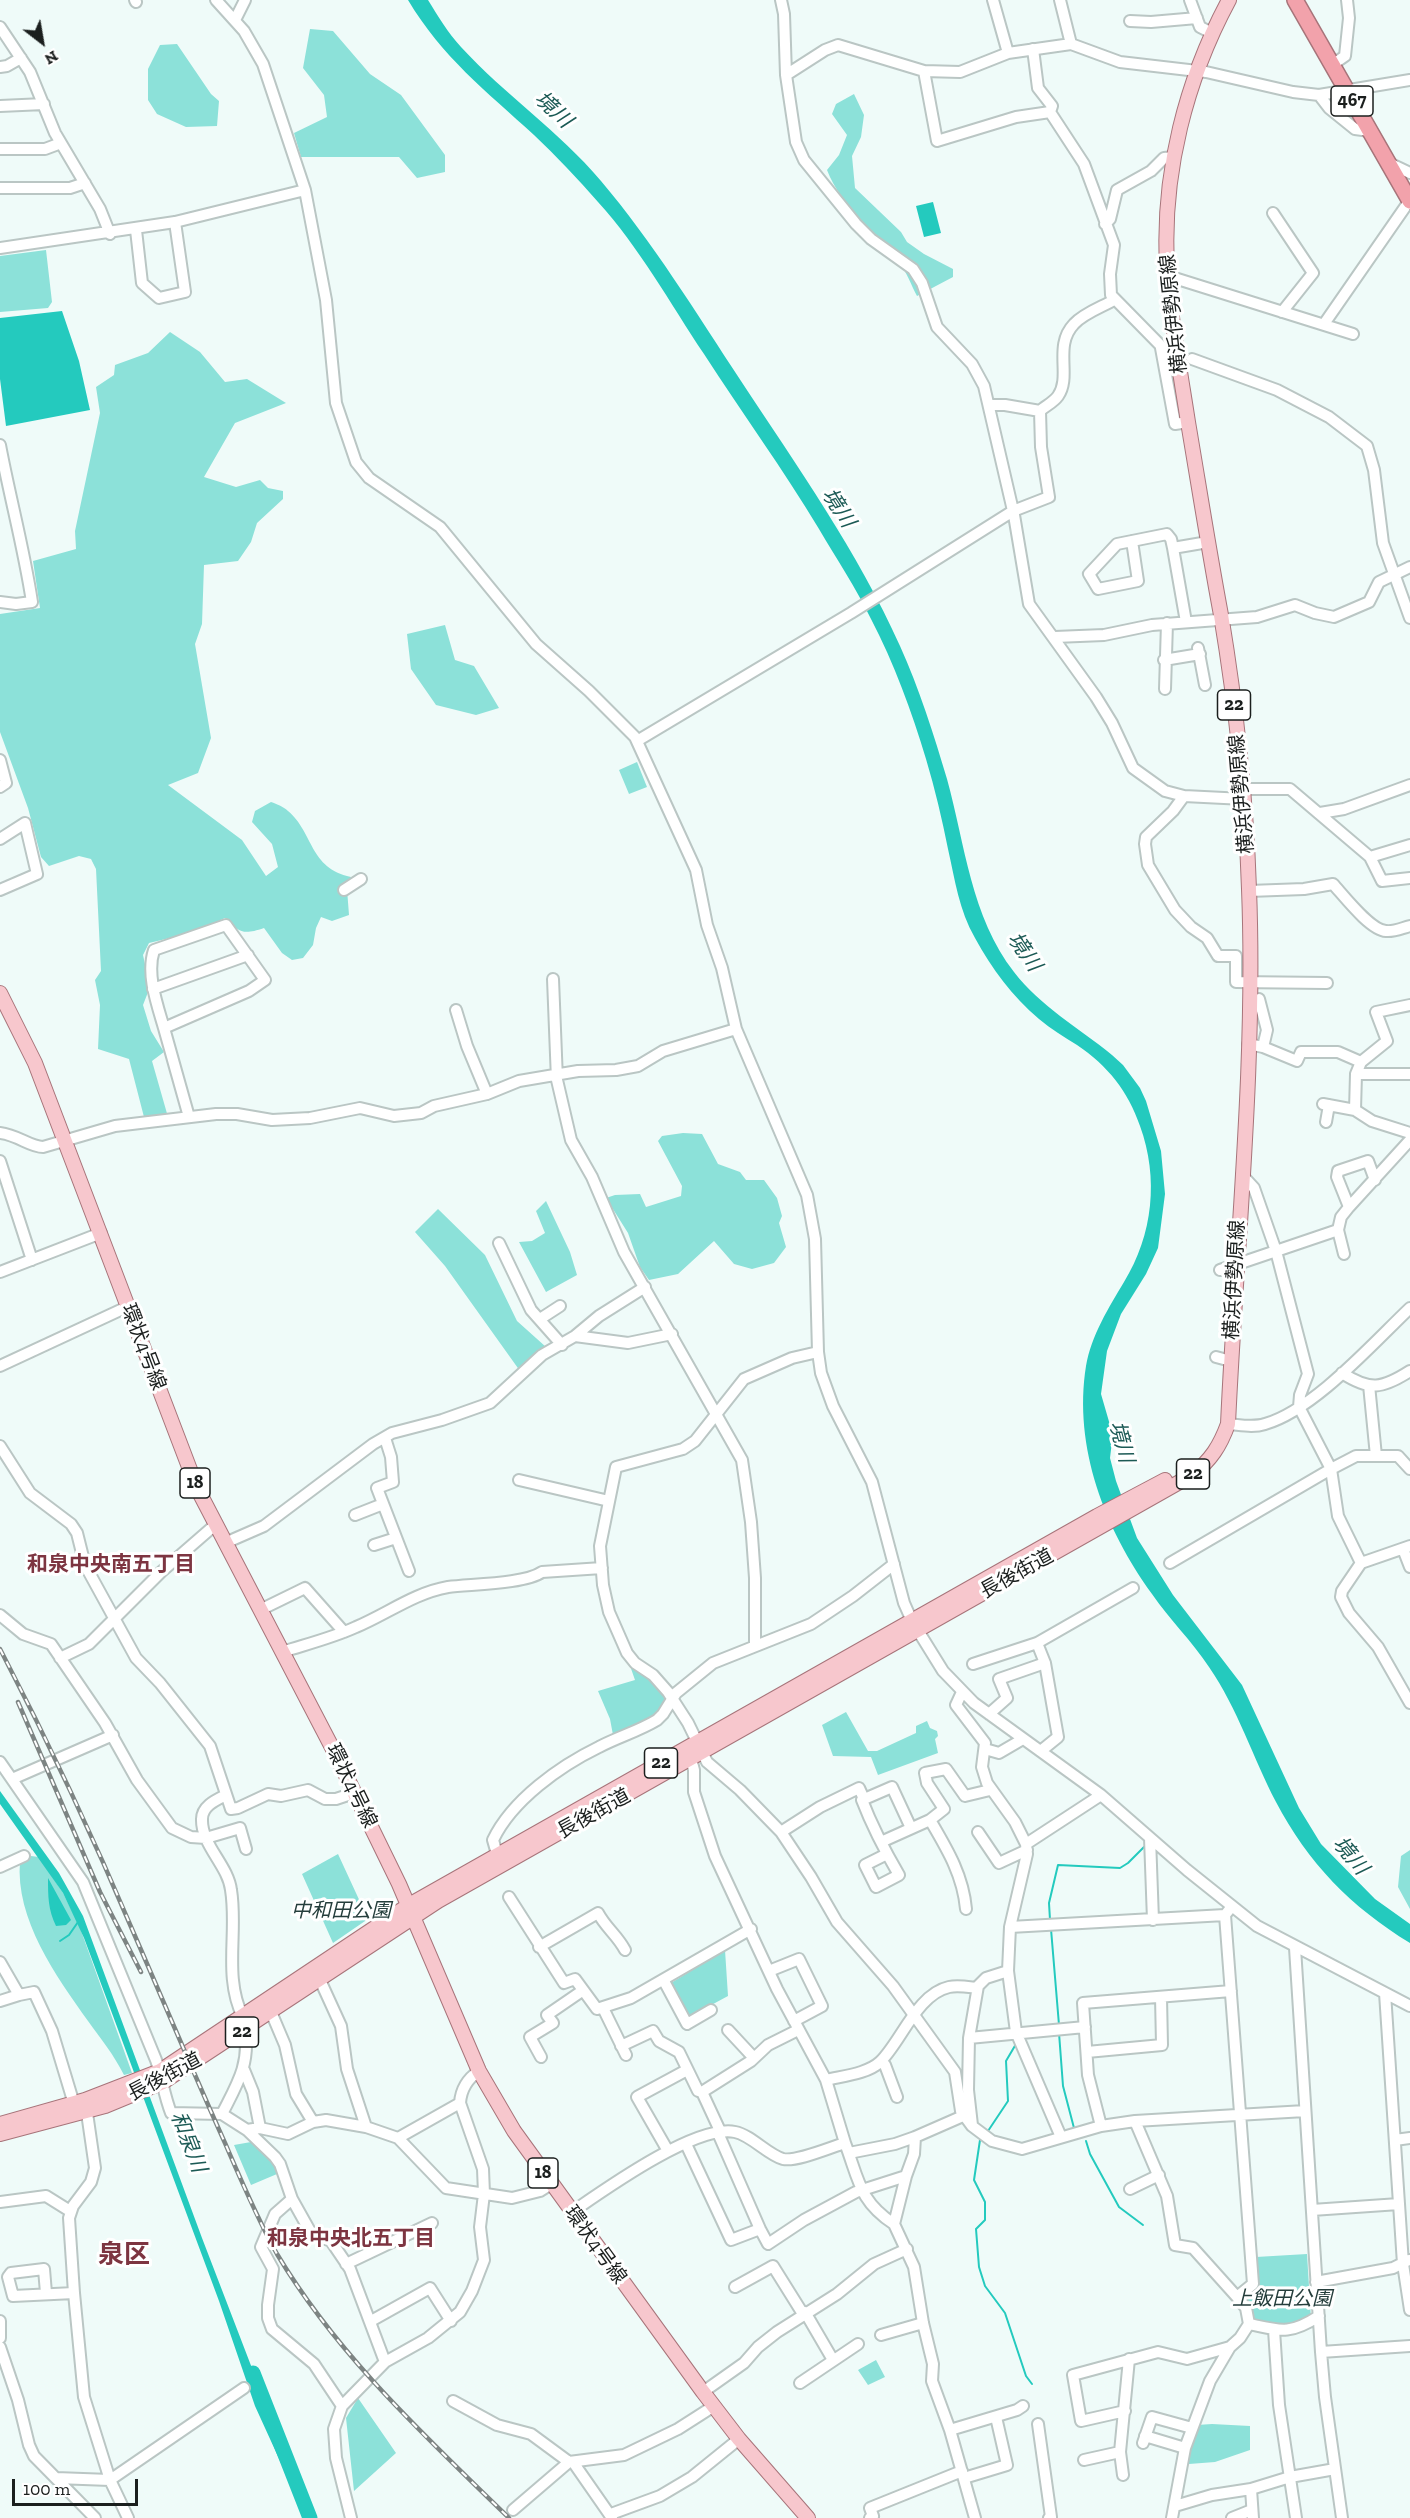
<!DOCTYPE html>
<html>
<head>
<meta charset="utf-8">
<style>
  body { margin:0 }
  #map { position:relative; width:1410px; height:2518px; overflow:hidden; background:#effbf9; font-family:"Zilla Slab",serif }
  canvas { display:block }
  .north { position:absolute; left:12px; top:12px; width:60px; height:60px; -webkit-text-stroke:4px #fff; paint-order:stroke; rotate:149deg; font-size:16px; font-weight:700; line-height:24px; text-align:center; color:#1b1f1e }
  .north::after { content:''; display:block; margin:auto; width:21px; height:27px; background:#1b1f1e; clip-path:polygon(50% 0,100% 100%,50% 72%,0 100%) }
  .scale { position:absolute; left:12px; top:2479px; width:126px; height:27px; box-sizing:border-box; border:3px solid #1b1f1e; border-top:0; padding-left:8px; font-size:18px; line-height:21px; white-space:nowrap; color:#1b1f1e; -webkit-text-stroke:4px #fff; paint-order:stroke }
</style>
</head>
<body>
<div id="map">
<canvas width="1410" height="2518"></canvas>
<div class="north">N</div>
<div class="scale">100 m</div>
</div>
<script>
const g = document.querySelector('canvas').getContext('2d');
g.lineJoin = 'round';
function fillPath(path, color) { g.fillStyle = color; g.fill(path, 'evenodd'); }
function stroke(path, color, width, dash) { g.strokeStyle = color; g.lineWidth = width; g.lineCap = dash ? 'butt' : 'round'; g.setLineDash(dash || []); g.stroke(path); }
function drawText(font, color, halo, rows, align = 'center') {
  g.font = font + ' "Zilla Slab","Noto Sans JP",serif'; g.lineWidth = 6; g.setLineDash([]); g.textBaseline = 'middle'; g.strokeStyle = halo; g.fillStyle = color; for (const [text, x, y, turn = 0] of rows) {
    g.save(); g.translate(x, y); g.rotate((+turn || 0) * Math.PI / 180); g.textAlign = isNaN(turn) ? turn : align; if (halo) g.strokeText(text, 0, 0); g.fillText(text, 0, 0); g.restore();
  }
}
fillPath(new Path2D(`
  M310 29 333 31 370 74 401 95 445 155V172L417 178 399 157H301L294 133 327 117 324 95 303 68Z
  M177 44 211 94 219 101 217 126 186 127 157 114 148 100V69L160 45Z
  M854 94 864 115 861 137 852 156 855 188 901 232 907 242 924 254 953 269V277L917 296C911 285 907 272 899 263 876 231 841 207 827 170L839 155 847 135 832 114 836 104Z
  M46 250 52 302 48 308 0 312V256Z
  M170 332 200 352 225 382 247 379 286 403 235 423 204 477 236 487 260 480 268 488 283 491V499L257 523 251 542 238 561 204 565 202 624 195 644 211 738 198 773 168 785 242 840 266 876 278 867 272 844 252 822 255 811 271 802C277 804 284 807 288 811 314 833 309 868 351 877L347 889 349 915 332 921 321 917 316 928 313 945 303 958 292 960 282 953 264 928C243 935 240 933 225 918L195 932 149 943 143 955 150 987 143 1005 151 1031 164 1052 152 1061 168 1117H144L129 1059 98 1049 100 1005 95 980 101 971 96 869 91 859 79 856 49 866 41 857 28 808 0 732V614L40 608 33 561 76 549 75 531 100 413 96 387 114 375 115 365 148 353Z
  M445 625 455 660 474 666 499 708 476 715 436 705 411 669 407 634Z
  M637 762 647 787 629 794 619 770Z
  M683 1133 702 1134 718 1164 740 1172 746 1180H764L777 1198 782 1216 779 1223 786 1247 774 1263 752 1269 734 1264 714 1241 678 1274 649 1280 640 1267 628 1233 606 1198 615 1195 640 1194 646 1207 681 1196 682 1186 658 1141 662 1136Z
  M546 1201 570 1252 577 1275 546 1292 519 1242 532 1241 545 1233 536 1211Z
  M438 1209 485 1255 517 1321 546 1347 520 1371 445 1266 415 1232Z
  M628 1660 670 1696C652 1723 641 1723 613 1735L610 1719 598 1691 635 1680Z
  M846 1712 868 1751H877L916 1733V1726L927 1721 930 1728 937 1731 938 1736 935 1739 938 1753 878 1775 871 1757 833 1756 822 1725Z
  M1410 1850V1909L1398 1887 1401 1856Z
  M338 1854 368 1919 333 1943 302 1874Z
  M31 1856 39 1857 63 1893 79 1925 132 2073 124 2075C114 2055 101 2039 88 2021 56 1976 15 1919 20 1861Z
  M725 1950 728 1996 689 2017 671 1983Z
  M251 2142 274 2164 277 2174 251 2185 234 2145Z
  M1307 2254 1311 2319 1291 2326 1253 2321 1250 2304 1244 2296 1256 2257Z
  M876 2360 885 2377 868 2385 858 2370Z
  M358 2398 396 2453 354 2491 346 2418Z
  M1212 2424 1250 2426V2450L1215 2462 1189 2464 1186 2457 1197 2425Z`), '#8ce1d9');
fillPath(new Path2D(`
  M408 0H428C438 16 448 33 461 47 505 95 559 131 601 181 652 241 697 314 741 381 797 466 858 552 900 646 919 688 934 735 947 779 965 844 971 917 1014 972 1041 1007 1078 1027 1112 1055L1123 1065 1140 1088 1146 1101 1161 1151 1165 1194 1158 1248 1146 1274 1121 1314 1107 1351 1101 1394 1110 1425 1112 1441 1110 1458 1116 1481 1137 1538 1173 1595 1242 1685 1299 1808 1321 1844 1375 1899 1410 1924V1943C1351 1907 1308 1863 1276 1802 1253 1758 1238 1709 1209 1667 1192 1641 1169 1619 1152 1594 1105 1529 1073 1447 1086 1366 1091 1336 1109 1307 1124 1282 1153 1235 1159 1178 1140 1126 1128 1091 1108 1066 1077 1045 1064 1037 1051 1029 1039 1019 1012 996 992 969 975 938 959 910 955 880 948 849 942 819 935 789 926 759 912 712 894 663 871 619 856 588 836 558 819 529 783 469 742 413 704 354 670 303 639 247 598 202 578 179 556 156 534 135 486 91 442 57 408 0Z
  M933 202 941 233 924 237 916 206Z
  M62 311 79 361 90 410 6 426 0 379V318Z
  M0 1791 59 1873 83 1916 202 2238 298 2488 313 2518H306L255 2406 219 2301 84 1938 63 1893 0 1804Z
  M48 1878 71 1920 66 1925 56 1926C48 1910 48 1896 48 1878Z`), '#24cabe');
stroke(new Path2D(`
  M1050 1920 1049 1903 1058 1865 1120 1868 1128 1863 1144 1847
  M1051 1929 1059 2025
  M60 1941 69 1935 78 1922
  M1059 2033 1063 2086 1074 2128
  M988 2131 1008 2101 1006 2061 1016 2044
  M980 2140 974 2180 985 2202V2220L976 2229 979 2267 985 2286 1005 2313 1026 2376 1032 2384
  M1086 2141 1090 2154 1119 2207 1143 2225`), '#24cabe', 2);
stroke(new Path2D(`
  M253 2373 310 2518`), '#24cabe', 15);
const minor = new Path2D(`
  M135 0 136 2
  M216 0 244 31 263 64 305 190 326 300 336 403 356 462 369 478 440 527 536 644 589 691 635 737 696 870 707 925 722 968 736 1029 807 1195 815 1239 818 1352 821 1373 833 1406 872 1482 904 1603 912 1621 943 1671 974 1703 1101 1795 1187 1870 1257 1926 1410 2006
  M781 0 784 14 786 75 796 142 804 160 856 224 871 239 913 269 922 283 937 327 972 364 984 386 1014 515 1029 604 1096 697 1112 723 1133 768 1165 791 1184 796 1244 799
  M993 0 1008 53
  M1060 0 1071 44
  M1190 0 1200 27 1212 33
  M235 20 245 0
  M1130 21 1151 22 1197 18
  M0 27 30 72 55 133 100 209 110 234
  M1033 49 1038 88 1052 106 1050 112
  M1332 65 1345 56 1349 18 1347 0
  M0 67 7 66 21 58
  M924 71 937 141 1016 117 1050 112 1084 164 1114 245 1110 274 1111 295 1165 350
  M786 75 825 50 838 45 924 71 960 72 1008 53 1071 44 1120 62 1206 72 1293 92 1319 95 1329 108 1355 129 1370 131
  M1319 95 1410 80
  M0 106 44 104
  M0 149H45L61 143
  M1389 163 1410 173
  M0 188H70L85 183
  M1273 213 1313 273 1282 312
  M1105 224 1110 219 1117 190 1151 171 1164 158 1174 157
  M136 230 142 283 159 298 185 292 175 222
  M0 248 175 222 305 190
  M1168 276 1353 334
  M1324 324 1410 200
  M1161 348 1175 424 1188 422
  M1192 359 1277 390 1329 417 1367 446 1374 470 1383 543 1410 618
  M989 405H1005L1040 411
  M0 445C10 498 24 549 32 602L16 604 0 602
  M1132 541 1138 581 1098 589 1089 574 1117 544 1167 534 1171 539 1173 548 1186 622
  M1173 548 1208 542
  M1055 637 1104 635 1152 625 1257 617 1295 605 1315 613 1334 617 1369 602 1379 582 1410 567
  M1198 648 1205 685
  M1164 660 1200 654
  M1165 689 1167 623
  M637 741 851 613 1013 511 1049 497 1041 447 1040 411C1045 406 1053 403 1058 396 1072 376 1053 346 1074 324 1084 313 1102 307 1114 300
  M0 760 6 783 0 787
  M1243 789H1290L1370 857 1382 881 1410 878
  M1184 796 1173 811 1146 837 1145 844 1148 865 1175 910 1191 927 1207 938 1218 956H1236V982L1327 983
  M1320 813 1344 809 1410 785
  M0 839 25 823 37 874 0 890
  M1370 857 1410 845
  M344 890 361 879
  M1249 891 1304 889 1333 884C1344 896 1370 930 1386 931 1394 932 1402 928 1410 926
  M553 979 557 1080 571 1140 592 1177 624 1252 742 1460 751 1522 755 1578V1644
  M153 989 248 955
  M1259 999 1267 1030 1263 1047
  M456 1010 467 1046 487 1094
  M164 1028C157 1004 146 974 154 950L226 925 265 980 249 991 164 1028 189 1117
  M1248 1044 1263 1047 1297 1061 1301 1052H1338L1361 1062 1356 1074H1410
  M1361 1062 1387 1041 1376 1012 1410 1005
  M1356 1074 1355 1110 1372 1121 1410 1133
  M1323 1104 1355 1110
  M1326 1122 1329 1105
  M0 1133C18 1135 30 1147 43 1147L115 1126 216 1114H237L272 1120 310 1118 360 1108 394 1116 421 1113 434 1106 487 1094 519 1081 578 1071 616 1070 638 1066 663 1051 736 1029
  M0 1161 32 1260
  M1242 1175 1254 1188 1276 1251 1308 1374 1300 1395 1299 1407 1331 1469 1338 1516 1361 1563
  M1349 1207 1337 1177 1338 1171 1368 1161 1375 1180
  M1338 1230 1344 1254
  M499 1243 531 1310 562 1345
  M1220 1270 1338 1230 1341 1217 1349 1207 1410 1140
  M0 1272 101 1233
  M540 1319 560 1306
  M575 1336 628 1343 672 1334
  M818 1352 792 1358 744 1379 695 1441 683 1449 616 1467 600 1546 603 1585 609 1612 627 1653 635 1663 653 1675 668 1692 688 1723 707 1762 740 1790 781 1832 811 1877 837 1922 893 1986 955 2072 961 2111 972 2126 992 2141 1022 2149 1101 2126 1135 2121 1305 2111
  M1216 1357 1231 1361
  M0 1366 127 1307
  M1342 1373C1370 1391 1382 1389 1410 1371
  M1369 1385 1376 1456
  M1228 1424C1241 1425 1253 1428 1265 1424 1314 1410 1373 1343 1410 1308
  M385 1438 391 1457 393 1482 377 1488 409 1571
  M0 1446 30 1493 71 1524 77 1533 85 1565 136 1658 160 1683 210 1746 231 1809 238 1808 268 1794 281 1796 308 1790 325 1799H336L354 1793
  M519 1480 609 1501
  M355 1515 383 1504
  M225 1543 264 1526 373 1444 392 1433 442 1420 490 1403 542 1355 575 1336 599 1316 645 1287
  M374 1545 396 1538
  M1410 1546 1361 1563 1342 1591 1341 1597 1349 1613 1378 1647 1410 1703
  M1403 1549 1410 1567
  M1170 1563 1331 1469 1356 1456H1398L1410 1469
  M260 1610 305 1588 344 1632
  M0 1615 23 1634 51 1644 105 1723 137 1780 172 1828 191 1837 206 1838 240 1828 246 1849
  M1037 1643 1045 1663 1058 1737 1042 1750
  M282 1652C307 1644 332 1638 356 1627 387 1614 414 1593 448 1587 471 1584 525 1584 542 1572L602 1568
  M60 1658 89 1644 161 1572 215 1525
  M973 1664 1037 1643 1133 1588
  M962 1692 956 1705 985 1743 982 1767 987 1783 1015 1822 1026 1844
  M989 1714 1007 1698 999 1679 1045 1663
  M985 1749 999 1753 1023 1739
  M0 1762 83 1882 156 2060C162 2078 164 2095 171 2113L222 2114 247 2130 275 2157 280 2164 292 2199 311 2233 331 2241 350 2269 385 2362
  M12 1779 113 1735
  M226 1795C216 1800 202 1806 202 1819 201 1845 228 1865 231 1890 238 1932 223 1977 243 2017
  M930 1820C947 1849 963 1875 966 1909
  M781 1832 820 1807 859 1788 864 1799
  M978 1832 999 1863 1027 1850
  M1150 1838 1153 1920
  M881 1842 930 1820 944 1809 927 1783 925 1773 946 1769 965 1796 990 1790
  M497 1854 493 1840C512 1800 560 1766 599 1747 618 1737 639 1731 657 1720L663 1714 676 1693 713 1663 811 1624 853 1596 894 1564
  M887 1854 865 1865 876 1887 899 1875C885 1851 872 1826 862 1800L892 1787 911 1828
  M0 1867 24 1856
  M509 1897 564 1983 575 1979 597 2009 631 1998 751 1929
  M1010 1927 1225 1915 1229 1910
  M539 1947 598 1913C606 1928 617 1935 625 1950
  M1295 1948 1321 2352 1325 2397 1342 2518
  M0 1962 19 1995 34 1992 52 2031 74 2104
  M769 1971 799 1959 822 2006 794 2021
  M320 1980 341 2026 347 2069 366 2127
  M664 1981 687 2024 711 2010
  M1385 1993 1403 2264 1410 2310
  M0 2001 19 1995
  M603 2008 626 2055
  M271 2012 285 2045 296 2094 313 2122
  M728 2030 754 2058
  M969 2038 978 1986 986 1978 1008 1971
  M621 2046 653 2031 659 2041 679 2052 698 2091 702 2092 721 2133
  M1087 2052 1162 2045 1161 1997
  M541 2057 530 2037 553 2023 547 2015 582 1991
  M880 2062 885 2065 897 2097
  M244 2070 253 2092 260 2128
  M826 2080C842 2076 867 2074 880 2062 901 2042 917 1994 949 1987 958 1985 968 1987 977 1988
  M702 2092 751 2061 768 2045 798 2030
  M86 2106 95 2168 91 2182 73 2206 69 2218 74 2293 84 2397 110 2480 128 2518
  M222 2114C237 2084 250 2065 245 2030
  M963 2116 915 2137 914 2154 906 2176 894 2224 914 2267 923 2323 933 2364 932 2381 950 2430 975 2518
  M1135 2121 1167 2196 1175 2245 1193 2248 1237 2297
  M972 2125 968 2090 969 2038 1085 2027
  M1101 2126 1088 2075 1083 2003 1231 1991
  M247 2130 260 2128 288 2134 313 2122 326 2120 366 2127 398 2138 460 2103
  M718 2133 760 2229 768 2244 804 2220 856 2192 906 2176
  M1061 2137 1016 2032 1008 1971 1010 1927 1027 1854 1026 1844 1101 1795
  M398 2138 446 2188 512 2198 540 2191 551 2184
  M1395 2140 1410 2138
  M845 2143C859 2180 859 2201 894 2224
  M686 2144 731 2240 760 2229
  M668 2151 637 2097 687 2070
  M849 2153 895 2144 915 2137
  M1130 2189 1159 2175
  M292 2199 275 2214 261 2247 273 2269 268 2305V2318L272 2329 314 2364 342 2406
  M0 2202 46 2196 70 2211
  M1312 2210 1399 2204
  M572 2212C604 2190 696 2124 735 2132 751 2135 768 2155 783 2159 797 2162 831 2147 845 2143L826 2080 777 1989 715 1856 694 1792V1770L691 1759
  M346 2264 432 2223
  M1316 2282 1393 2268 1409 2260
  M735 2287 773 2266 803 2314
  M46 2293 44 2269 11 2273 8 2277 13 2296 74 2293
  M805 2312 833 2360
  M0 2321V2338
  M371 2321 430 2288 451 2321
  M1249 2324C1281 2331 1290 2335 1319 2316
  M1274 2330 1279 2405 1296 2518
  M881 2335 923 2323
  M0 2347 18 2400 29 2445 34 2456 95 2518
  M1321 2352 1410 2346
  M800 2383 858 2344
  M703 2392 744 2363 758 2347 777 2332 837 2294 874 2264 907 2249
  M453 2401 497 2425 531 2434 569 2462 624 2455 678 2429 714 2406
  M1125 2411 1081 2421 1073 2375 1158 2352 1187 2359 1230 2347
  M1038 2424 1051 2517 1049 2518
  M950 2430 1017 2410 1023 2406
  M1145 2436 1185 2448
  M1143 2443 1152 2417 1192 2428
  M1084 2460 1120 2452
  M573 2462 612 2518
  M1123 2475 1120 2452 1129 2359
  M56 2478 110 2480 244 2388
  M964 2478 1007 2465 996 2417
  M1175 2506 1212 2495 1251 2489
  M513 2510 569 2462
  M611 2514 660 2496 692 2477 739 2439
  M351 2518 336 2458 334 2429 342 2406 385 2362 428 2338 460 2312 472 2291 484 2260 480 2227 484 2194 483 2169 460 2103C461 2089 467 2079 479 2071
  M870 2518 873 2516 870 2508 962 2471
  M1172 2518 1185 2448 1210 2381 1230 2347 1240 2338 1249 2324 1246 2308 1237 2297 1253 2284 1225 1915
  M1232 2518 1252 2510
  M1253 2518 1251 2489 1290 2477 1335 2469`);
const major = new Path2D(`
  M0 993 35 1063 197 1488 336 1755 399 1884 479 2071 514 2131 703 2392 739 2439 808 2518
  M0 2124 85 2100 160 2071 409 1905 1097 1516 1165 1480
  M0 2134 105 2106 163 2082 438 1901 1192 1475C1211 1460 1220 1446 1228 1424 1236 1247 1256 1066 1249 889 1246 798 1236 705 1221 615 1209 551 1199 487 1188 422 1180 370 1170 317 1167 265 1162 173 1186 80 1229 0`);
const highway = new Path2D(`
  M1295 0 1410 201`);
stroke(minor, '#bac6c4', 14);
stroke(major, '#a7747a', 16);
stroke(highway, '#a7747a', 18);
stroke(minor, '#fff', 10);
stroke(major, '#f7c7cd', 14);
stroke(highway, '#f2a2ab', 15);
const rail = new Path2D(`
  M0 1649C49 1743 94 1839 135 1936 165 2005 194 2074 225 2143 241 2180 257 2218 277 2254 338 2356 425 2436 509 2518
  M18 1702 100 1892 141 1972`);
stroke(rail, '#7d8483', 4.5);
stroke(rail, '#fff', 2, [7]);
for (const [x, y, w] of [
  [1352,101,42],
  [1234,705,33],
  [1193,1474,33],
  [195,1483,30],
  [661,1763,33],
  [242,2032,33],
  [543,2173,30]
]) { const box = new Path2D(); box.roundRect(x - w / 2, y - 15, w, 30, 4.5); g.fillStyle = '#fff'; g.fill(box); stroke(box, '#1b1f1e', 1.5); }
drawText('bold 18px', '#1b1f1e', null, [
  ["467",1352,101],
  ["22",1234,705],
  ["22",1193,1474],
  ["18",195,1483],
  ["22",661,1763],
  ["22",242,2032],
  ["18",543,2173]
]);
drawText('20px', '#1b1f1e', '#fff', [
  ["横浜伊勢原線",1174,314,-96],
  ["横浜伊勢原線",1242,794,-95],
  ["横浜伊勢原線",1235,1280,-87],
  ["環状4号線",143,1347,69],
  ["長後街道",1017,1574,-29],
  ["環状4号線",351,1786,64],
  ["長後街道",594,1814,-29],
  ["長後街道",165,2077,-28],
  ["環状4号線",595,2245,54]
]);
drawText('italic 20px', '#253e3c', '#fff', [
  ["中和田公園",341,1911],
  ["上飯田公園",1282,2299]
]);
drawText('italic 21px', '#1c5a55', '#fff', [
  ["境川",553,110,43],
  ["境川",838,508,57],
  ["境川",1024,952,55],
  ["境川",1121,1442,75],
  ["境川",1350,1856,50],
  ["和泉川",188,2142,69]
]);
drawText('bold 21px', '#7d3541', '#fff', [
  ["和泉中央南五丁目",111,1565],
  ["和泉中央北五丁目",351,2239]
]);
drawText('bold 26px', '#7d3541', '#fff', [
  ["泉区",124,2256]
]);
</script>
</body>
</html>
